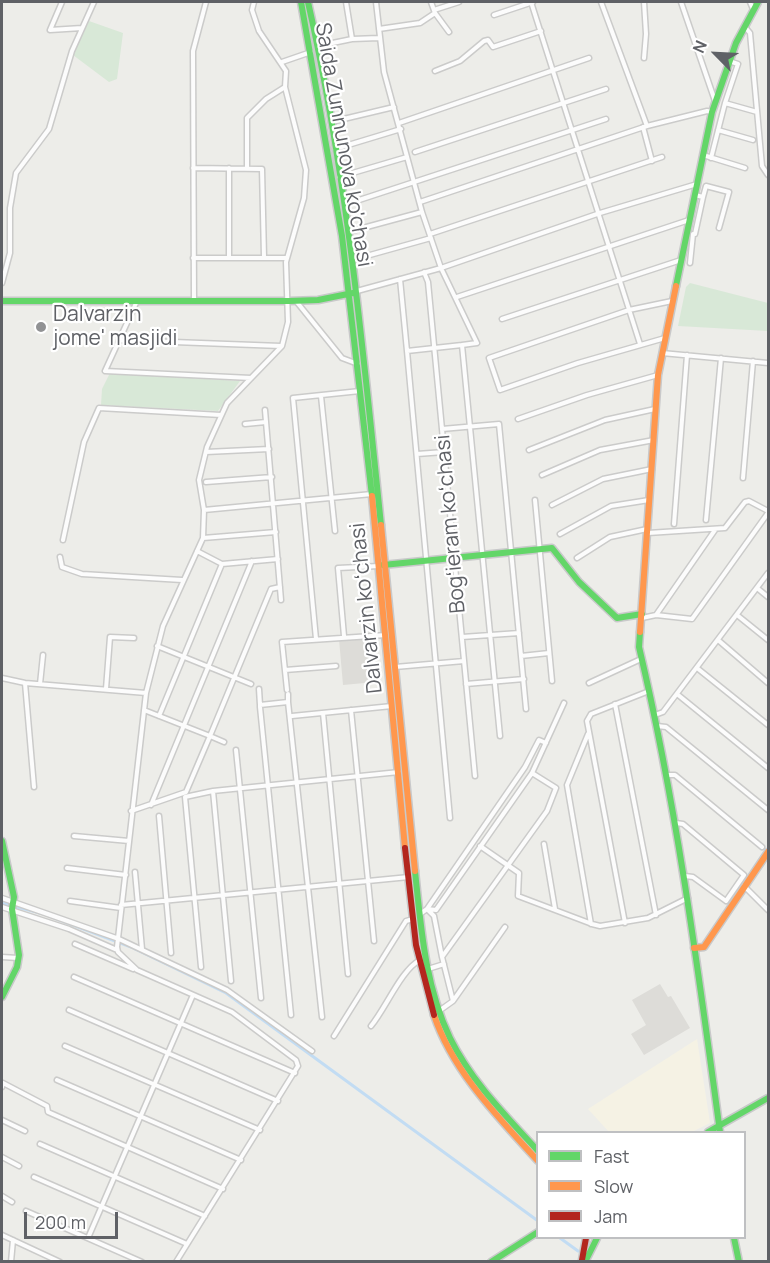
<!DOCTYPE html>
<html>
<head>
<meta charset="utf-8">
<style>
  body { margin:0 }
  #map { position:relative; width:770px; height:1263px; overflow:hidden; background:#edede9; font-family:Manrope,sans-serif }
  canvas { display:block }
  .frame { position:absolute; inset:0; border:3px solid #5f6166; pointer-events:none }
  .legend { position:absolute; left:536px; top:1131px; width:210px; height:108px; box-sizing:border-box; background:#fff; border:2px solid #bfc0c2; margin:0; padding:8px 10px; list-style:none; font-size:18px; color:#5f6166 }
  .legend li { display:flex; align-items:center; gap:12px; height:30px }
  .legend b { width:30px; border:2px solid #bfc0c2 }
  .north { position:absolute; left:686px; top:24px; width:60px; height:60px; -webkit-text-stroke:4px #fff; paint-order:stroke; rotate:294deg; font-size:16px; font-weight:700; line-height:24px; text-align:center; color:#5f6166 }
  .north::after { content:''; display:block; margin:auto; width:21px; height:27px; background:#5f6166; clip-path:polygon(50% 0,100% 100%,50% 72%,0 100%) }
  .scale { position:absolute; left:24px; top:1212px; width:94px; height:27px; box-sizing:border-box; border:3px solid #5f6166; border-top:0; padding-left:8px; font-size:18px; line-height:21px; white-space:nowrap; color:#5f6166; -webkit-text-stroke:4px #fff; paint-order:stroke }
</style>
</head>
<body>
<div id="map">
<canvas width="770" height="1263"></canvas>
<div class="frame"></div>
<ul class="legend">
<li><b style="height:8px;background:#63d668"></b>Fast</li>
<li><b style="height:8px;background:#ff974d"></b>Slow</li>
<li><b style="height:8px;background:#b3261e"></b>Jam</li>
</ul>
<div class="north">N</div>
<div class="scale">200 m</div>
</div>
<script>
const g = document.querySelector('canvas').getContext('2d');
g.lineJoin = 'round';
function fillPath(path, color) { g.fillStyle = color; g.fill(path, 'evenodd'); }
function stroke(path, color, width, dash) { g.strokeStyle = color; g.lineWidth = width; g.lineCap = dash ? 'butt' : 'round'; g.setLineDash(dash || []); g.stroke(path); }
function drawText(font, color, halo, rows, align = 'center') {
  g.font = font + ' Manrope,sans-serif'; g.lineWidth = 4.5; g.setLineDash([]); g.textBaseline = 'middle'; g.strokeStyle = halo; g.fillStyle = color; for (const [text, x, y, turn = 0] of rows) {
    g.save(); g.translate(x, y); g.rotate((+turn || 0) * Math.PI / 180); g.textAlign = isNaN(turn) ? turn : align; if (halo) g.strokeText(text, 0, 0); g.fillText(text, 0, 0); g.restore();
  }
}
fillPath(new Path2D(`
  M697 1039 710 1123 692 1132H609L588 1109Z`), '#f5f2e4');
fillPath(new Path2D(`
  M370 636 375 682 343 685 339 639Z
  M660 984 668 997 671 996 690 1028 644 1055 631 1034 646 1025 632 1000Z`), '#dddcd8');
fillPath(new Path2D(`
  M89 21 123 33 117 79 109 82 73 55Z
  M690 283 768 303V331L678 326 686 287Z
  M110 373 240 381 218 411 101 405 102 389Z`), '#d8e8d7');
stroke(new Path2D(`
  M2 903 40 913
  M49 916 131 947 226 993 538 1221
  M560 1238 578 1251`), '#c2dcf3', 3);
const street = new Path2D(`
  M62 2 50 30 82 28
  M346 2 352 39
  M376 2 384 72 422 212 441 268 477 343 462 345 500 736
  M531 2 640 344
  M601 2 647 126
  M681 2 715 101
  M750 2 753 9
  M434 10 459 2
  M435 13 449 32
  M494 15 533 2
  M745 27 750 33 762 166 768 175
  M379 29 420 23 435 13 431 2
  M318 46 352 39 379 38
  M644 58 646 34 644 2
  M282 62 311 52
  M435 71 460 61 484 41 488 40 493 47 541 31
  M725 103 738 64 729 61
  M331 122 394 107
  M399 123 589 58
  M643 127 652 161
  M718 130 753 140
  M335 149 401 129
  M415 152 606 89
  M703 155 745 168
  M711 158 725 103 757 112
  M193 168 262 169 264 257
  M229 168V257
  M247 168V118L266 99 285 87
  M339 177 407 157
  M695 195 703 197 706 186 729 192 719 228
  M420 202 647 126 707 111 712 112
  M344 205 606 119
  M348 232 422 212
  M430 234 662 157
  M695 234 703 197
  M193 258H287
  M352 260 431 238
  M690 263 693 234
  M424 272 428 282 475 776
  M400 279 407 351
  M2 283 10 253V208L16 173 49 129 72 51 94 2
  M357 291 441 268 600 213 697 184
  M457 297 689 220
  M194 300 193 51 206 2
  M137 301 105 371 251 378
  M296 301 342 358 358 364
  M502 319 681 260
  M665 338 578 363 500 390 489 358 629 310 672 301
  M120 340 281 346
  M662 353 768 363
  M321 396 335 531
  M265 410 281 600
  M518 419 587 395 658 375
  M245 424 266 422
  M442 429 499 424 526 709
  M529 450 605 420 655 409
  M206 452 269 449
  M417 454 444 452
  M542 475 600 450 654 440
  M743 478 753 361
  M206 482 272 477
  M535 500 552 681
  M552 505 603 479 652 469
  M204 510 372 494
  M706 520 721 358
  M674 524 687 355
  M648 533 725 528 745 502 749 501 768 511
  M560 534 611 506 649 500
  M203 538 276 532
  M63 540 84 442 99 408 221 415
  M197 551 222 564 278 559
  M60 557 62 567 82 574 182 580
  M577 558 610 537 647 529
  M757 588 768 597
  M656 615 715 530
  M737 615 768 640
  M642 618 656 615 692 619 768 513
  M344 636 338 568 379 566
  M462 637 519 633
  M316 639 293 398 360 391
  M718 640 768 683
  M157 646 251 684
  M521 656 549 653
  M395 667 464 661
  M697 668 768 725
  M285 670 336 666
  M2 678 25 683 146 693
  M25 683 34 787
  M589 683 641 659
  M40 684 43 655
  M466 684 524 679
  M106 689 110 637 134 638
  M259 689 260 705
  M287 690 282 642 386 635
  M288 694V702
  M677 694 768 768
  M615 704 656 915
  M351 710 374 941
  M323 713 348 974
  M655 715 663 712 768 573
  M159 716 222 564
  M292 716 392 706
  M657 726 666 727 768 810
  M588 734 567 785 591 924
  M224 742 210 736 271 589 280 587
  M236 750 261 998
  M668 775H675L762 847
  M213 791 231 981
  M151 805 252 561
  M131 811 186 792 210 736 144 710
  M159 816 171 953
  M450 818 407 351 462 345
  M676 823 683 824 744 875 726 901 693 877 685 876
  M74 836 129 841
  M544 844 555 909
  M480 846 519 873 518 896 592 924 600 926 648 918 688 898
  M67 868 126 875
  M135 872 142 949
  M744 886 768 910
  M2 898 119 939 227 990 312 1051
  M70 901 121 908
  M121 905 409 877
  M2 907 69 929 117 950
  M427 909 434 916 442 957 547 811 556 788 532 773
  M427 909 436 910 532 773 564 703
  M420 914 427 909 525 767 539 740 546 743
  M625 923 587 721 591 714 649 691
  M75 944 133 969
  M2 957 18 958
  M201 967 185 797 213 791 399 772
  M428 969 444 964
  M74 977 295 1073
  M453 1001 505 927
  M69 1010 278 1101
  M439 1011 453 1001 442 957
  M291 1015 260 707V705L288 702 322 1017
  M371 1026C386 1008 401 970 420 960
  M334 1036 406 921 413 919
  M65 1046 260 1130
  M57 1080 241 1160
  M2 1087 3 1083 47 1106 48 1112 223 1189
  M2 1120 25 1131
  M40 1144 205 1216
  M2 1157 19 1166
  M34 1177 187 1244
  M2 1196 12 1202
  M26 1211 142 1262
  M2 1235 60 1262
  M88 1238 193 995
  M11 1262 13 1240
  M176 1262 298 1066 296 1060 232 1012 137 970 118 952 117 947 146 693 163 626 203 538 204 510 199 480 207 447 227 403 282 346 288 322 286 262 304 198 306 170 285 87 286 71 259 31 252 10 254 2`);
const fast = new Path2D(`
  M301 2 342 236 372 496
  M308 2C347 174 363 350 381 525
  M676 286 712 112 736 43 758 2
  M2 301H289L318 300 353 293
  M383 565 552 548 579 582 617 618 642 614
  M640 632 639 647C677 807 698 969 720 1132
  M2 841 14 897 12 909 19 955 17 967 2 997
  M415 871C421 928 425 986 450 1038 471 1081 506 1116 538 1151
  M708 1132 768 1098
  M734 1238 739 1262
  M491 1262 538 1232
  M585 1262 597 1238`);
const slow = new Path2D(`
  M372 496 405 848
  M381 525 415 871
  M640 632 658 375 676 286
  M694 948 704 947 768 852
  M434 1015C453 1072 499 1118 538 1161`);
const jam = new Path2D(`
  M405 848 416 945 434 1015
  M582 1260 586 1238`);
stroke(street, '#cbcbca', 7);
stroke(fast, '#c9c9ca', 9);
stroke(slow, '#c9c9ca', 9);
stroke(jam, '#c9c9ca', 9);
stroke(street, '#fcfcfc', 4);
stroke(fast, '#63d668', 6);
stroke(slow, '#ff974d', 6);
stroke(jam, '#b3261e', 6);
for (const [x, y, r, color] of [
  [41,327,6,"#919294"]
]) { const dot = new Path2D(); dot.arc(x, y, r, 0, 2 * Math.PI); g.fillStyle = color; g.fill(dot); stroke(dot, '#fff', 2); }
drawText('21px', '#5f6166', '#fff', [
  ["Saida Zunnunova ko'chasi",343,145,80],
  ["Bogʻieram koʻchasi",451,524,-95],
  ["Dalvarzin koʻchasi",367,608,-96]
]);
drawText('21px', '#5f6166', '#fff', [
  ["Dalvarzin",53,315],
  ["jome' masjidi",53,339]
], 'left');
</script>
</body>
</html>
